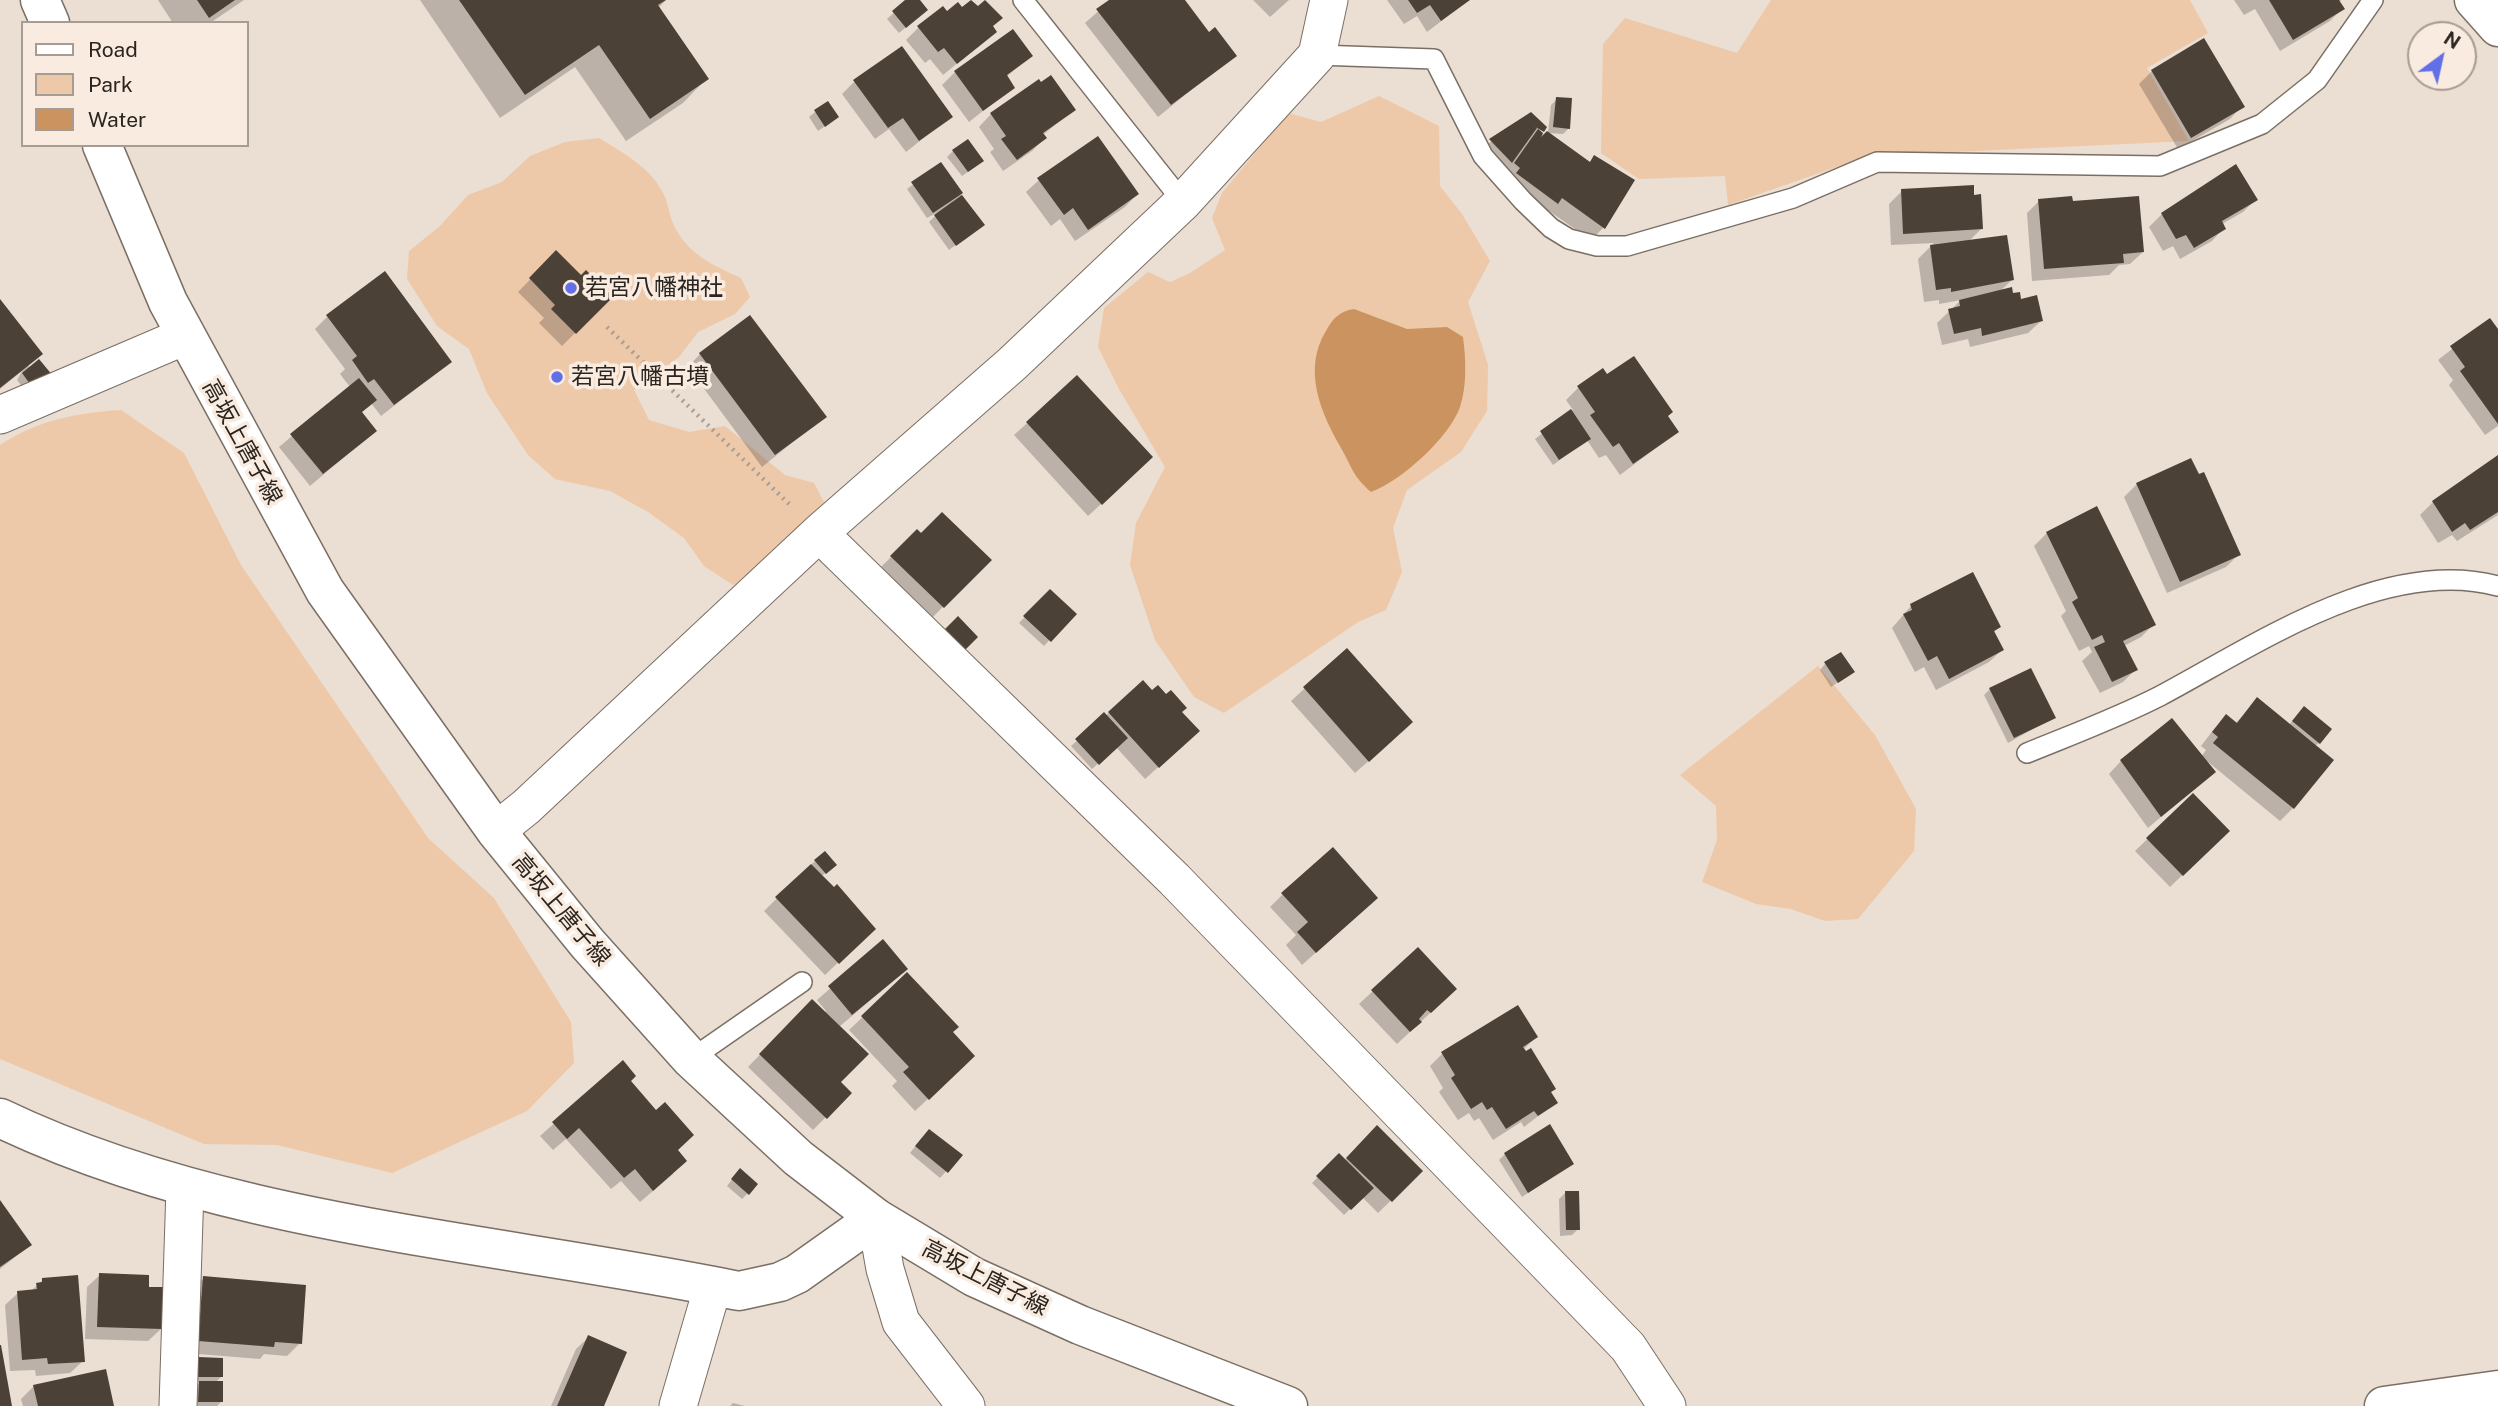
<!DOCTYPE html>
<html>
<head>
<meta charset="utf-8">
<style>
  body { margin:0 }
  #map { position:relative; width:2498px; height:1406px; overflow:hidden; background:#ebded2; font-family:"Public Sans",sans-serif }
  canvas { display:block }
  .legend { position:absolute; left:21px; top:21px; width:228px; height:126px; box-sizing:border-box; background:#f9ebdf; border:2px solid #a69c93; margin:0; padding:9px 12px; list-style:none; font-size:21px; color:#2a2520 }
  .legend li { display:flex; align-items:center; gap:14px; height:35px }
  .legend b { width:35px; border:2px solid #a69c93 }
  .north { position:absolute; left:2407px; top:21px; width:70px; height:70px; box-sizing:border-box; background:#f9ebdf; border:2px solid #a69c93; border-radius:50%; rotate:33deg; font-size:19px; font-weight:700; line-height:28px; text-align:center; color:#2a2520 }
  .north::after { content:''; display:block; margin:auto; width:24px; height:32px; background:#6270e8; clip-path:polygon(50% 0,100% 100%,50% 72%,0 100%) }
</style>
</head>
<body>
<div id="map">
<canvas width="2498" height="1406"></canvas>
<ul class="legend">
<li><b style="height:9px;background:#fff"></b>Road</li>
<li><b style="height:19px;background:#edc9a9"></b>Park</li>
<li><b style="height:19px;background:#ca9360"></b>Water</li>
</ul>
<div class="north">N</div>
</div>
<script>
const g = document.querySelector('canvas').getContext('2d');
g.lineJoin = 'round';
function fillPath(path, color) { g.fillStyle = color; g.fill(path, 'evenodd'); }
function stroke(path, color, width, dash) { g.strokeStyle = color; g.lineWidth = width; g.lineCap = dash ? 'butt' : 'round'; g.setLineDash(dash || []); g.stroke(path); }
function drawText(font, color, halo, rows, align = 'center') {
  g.font = font + ' "Public Sans","Noto Sans JP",sans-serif'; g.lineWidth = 7; g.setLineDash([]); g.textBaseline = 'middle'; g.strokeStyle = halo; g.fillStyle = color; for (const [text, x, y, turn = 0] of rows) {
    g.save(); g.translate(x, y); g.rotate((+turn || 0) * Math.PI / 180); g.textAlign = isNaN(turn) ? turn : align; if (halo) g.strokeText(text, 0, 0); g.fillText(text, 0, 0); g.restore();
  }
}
fillPath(new Path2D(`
  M1771 0H2190L2208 33 2147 68 2189 141 1868 156 1728 205 1725 176 1639 179 1601 153 1603 44 1625 18 1737 53Z
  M1379 96 1439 126 1440 186 1462 214 1490 261 1468 302 1488 365 1487 411 1461 452 1407 490 1393 528 1402 572 1386 610 1358 622 1224 713 1194 697 1155 640 1130 565 1136 523 1165 467 1119 389 1098 347 1104 308 1148 272 1170 282 1190 273 1225 250 1212 218 1222 193 1288 113 1321 122Z
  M599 138C623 153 652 168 664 195 668 203 669 212 672 221 685 253 712 265 741 278L750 297 735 314 698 332 679 357 634 390 649 420 689 432 725 426 785 475 814 483 826 506 751 575 733 585 704 566 684 538 648 512 610 491 555 479 528 455 487 393 469 349 437 326 407 279 409 251 440 226 468 195 502 182 530 156 565 142Z
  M121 410 184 453 241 565 428 838 494 898 571 1022 574 1063 527 1111 392 1173 277 1145 204 1144 0 1059V445C38 420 76 413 121 410Z
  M1818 666 1875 735 1916 809 1914 851 1858 919 1825 921 1791 909 1756 904 1702 882 1717 840 1716 806 1680 775Z`), '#edc9a9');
fillPath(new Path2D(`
  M1354 309 1407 329 1447 327 1463 337C1466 359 1467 386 1460 407 1449 438 1401 481 1371 492 1352 475 1353 469 1341 448 1321 413 1302 370 1326 331 1333 318 1340 311 1354 309Z`), '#ca9360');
fillPath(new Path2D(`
  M158 0H244L210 23H173Z
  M420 0H666L658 8 706 79 683 103 626 141 575 67 500 118Z
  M908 0H917L920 16 899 33 887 19Z
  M1111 0H1183L1209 34 1234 55 1158 117 1085 23Z
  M1253 0H1289L1270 17Z
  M1387 0H1469L1427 32 1417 16 1404 24Z
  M2234 0H2341L2339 3 2342 9 2330 21 2280 51 2255 9 2244 15Z
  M947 13 991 27 995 32 943 75 930 59 925 63 906 40 919 27Z
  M2204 41 2242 106 2230 119 2178 149 2139 84 2152 71Z
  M1031 56 1006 77 1013 87 969 122 942 85 955 72Z
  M855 81 950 117 906 152 889 129 875 139 842 94Z
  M1557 99 1569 128 1563 134 1548 133 1551 105Z
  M1073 110 1043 135 1045 138 1032 151 1003 171 990 152 994 149 979 127 991 114Z
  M815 112 831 122 818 131 809 117Z
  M1531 114 1544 136 1589 163 1594 157 1632 181 1603 228 1591 240 1549 211 1545 215 1485 146Z
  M953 151 976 166 962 176 947 157Z
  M941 164 982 225 949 250 929 222 940 211 927 218 907 189Z
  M1039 180 1137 194 1125 207 1075 241 1060 219 1051 226 1026 192Z
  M1902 191 1981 229 1968 242 2012 280 2000 291 2020 301 2041 321 2028 333 1970 347 1968 339 1942 345 1937 323 1961 300 1939 304V300L1924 302 1918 259 1934 243 1891 245 1889 204Z
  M2255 200 2243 212 2222 224 2224 228 2212 241 2180 259 2173 246 2163 251 2149 227 2162 214Z
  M2039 201 2071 203 2143 252 2130 264 2119 265 2109 275 2032 281 2027 213Z
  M556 253 581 278 611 297 562 346 539 323 544 318 518 292Z
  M0 302 41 354 28 366 50 376 24 389 17 380 22 371 0 389Z
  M328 316 450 362 381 416 371 403 361 413 375 431 310 486 279 447 350 387 340 374 345 369 315 329Z
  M2489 320 2498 332V426L2485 435 2449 385 2453 380 2438 360Z
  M700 354 824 417 762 467 688 367Z
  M1607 377 1666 417 1677 432 1620 475 1606 455 1599 458 1587 440 1553 465 1535 439 1573 410 1566 400 1578 388Z
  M1077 378 1138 470 1088 516 1014 435Z
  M2498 458V515L2457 541 2452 535 2438 543 2420 515 2433 502Z
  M2137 484 2239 554 2226 567 2167 593 2124 497Z
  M917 531 989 560 930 620 879 569Z
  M2047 533 2154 624 2141 637 2124 646 2136 669 2123 682 2100 693 2082 661 2092 652 2089 646 2079 651 2061 616 2066 611 2034 546Z
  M1050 591 1074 614 1044 646 1019 623Z
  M1911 606 1999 627 1993 633 2002 650 1989 662 1936 690 1924 667 1915 672 1892 628Z
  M1347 650 1398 735 1355 773 1291 701Z
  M1825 664 1852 672 1831 687 1820 670Z
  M1143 683 1180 713 1185 743 1145 779 1116 747 1092 769 1071 746Z
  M1990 689 2054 717 2008 743 1984 695Z
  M2257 700 2289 725 2298 714 2319 743 2315 746 2332 760 2293 808 2280 821 2207 761 2214 772 2148 828 2109 774 2121 761 2201 757 2206 750 2201 746 2214 729 2226 717 2235 724Z
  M2193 795 2228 831 2170 887 2135 851Z
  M815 861 829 871 821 876 873 929 825 975 764 911Z
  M1283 894 1363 910 1302 965 1286 945 1296 935 1270 907Z
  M883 942 893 981 839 1027V1082L850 1093 813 1130 748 1067 812 1001 824 1013 826 1011 817 1000Z
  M1418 949 1443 1001 1397 1044 1359 1004Z
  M907 975 951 1032 961 1068 915 1111 892 1086 897 1081 849 1030Z
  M1536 1037 1523 1050 1555 1103 1524 1127 1521 1122 1493 1140 1479 1118 1474 1121 1469 1113 1458 1120 1439 1092 1443 1088 1430 1066 1442 1054Z
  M623 1062 629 1081 676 1151 673 1174 640 1202 621 1181 611 1189 566 1139 553 1150 540 1136Z
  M1377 1128 1421 1171 1378 1213 1362 1197 1344 1215 1312 1183 1339 1156 1344 1161Z
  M923 1137 960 1156 940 1178 910 1153Z
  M1505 1154 1572 1164 1522 1197 1499 1160Z
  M734 1177 756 1185 742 1199 727 1186Z
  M1565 1193 1578 1229 1572 1235 1560 1236 1559 1199Z
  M0 1203 30 1245 0 1269Z
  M100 1275 147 1289 161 1329 148 1341 85 1339 87 1287Z
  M204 1278 300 1343 287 1356 264 1354 260 1359 186 1353 191 1291Z
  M43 1280 83 1361 70 1373 36 1376 35 1370 10 1371 5 1305 18 1293 30 1292Z
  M589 1337 602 1406H551L576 1349Z
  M199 1359 221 1377 215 1383 221 1402 217 1406H193V1389L200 1382H193V1365Z
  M34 1386 112 1406H23L21 1399Z
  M733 1403 745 1406H730Z`), '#0003');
fillPath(new Path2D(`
  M197 0H235L209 18Z
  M459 0H666L658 5 709 79 650 119 599 45 525 95Z
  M905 0H920L928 10 906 28 892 11Z
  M971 0 978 6 985 0 1003 18 993 26 997 32 957 64 944 48 938 52 917 26 943 6 947 11 958 2 962 7Z
  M1109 0H1185L1209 32 1215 27 1237 56 1171 105 1096 9Z
  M1408 0H1470L1441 21 1430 5 1417 13Z
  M2269 0H2339L2345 9 2293 40Z
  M1013 29 1033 56 1007 75 1015 88 983 111 954 71Z
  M2204 38 2245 107 2191 138 2151 70Z
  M902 46 953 117 919 141 903 118 888 128 853 80Z
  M1051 75 1076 110 1043 133 1047 138 1017 160 1001 139 1006 136 990 113 1039 79 1041 82Z
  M1556 97 1572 98 1570 129 1553 127Z
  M828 101 839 117 825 127 814 110Z
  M1531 112 1547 127 1544 132 1534 126 1537 128 1512 163 1489 139Z
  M1538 129 1543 133 1541 137 1547 131 1590 162 1594 155 1635 180 1605 229 1562 198 1558 204 1516 173 1520 168 1514 163Z
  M1098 136 1139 194 1088 230 1073 208 1064 215 1037 178Z
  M968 139 984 161 968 172 952 150Z
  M941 162 963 193 933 213 911 182Z
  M2236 164 2258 200 2222 221 2226 229 2194 248 2186 235 2176 239 2161 213Z
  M1974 185V195L1981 194 1983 229 1903 234 1901 189Z
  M962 195 985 225 956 246 934 215Z
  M2072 196 2073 201 2139 196 2144 252 2123 254 2124 263 2044 269 2038 199Z
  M2007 235 2014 280 1951 292V288L1936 290 1930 245Z
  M556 250 581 275 586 270 613 297 576 334 551 309 555 305 529 278Z
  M385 271 452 362 394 405 374 379 368 383 352 360 357 356 326 315Z
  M2012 287 2013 293 2020 292 2021 299 2037 295 2043 321 1982 336 1981 328 1954 334 1948 309 1960 306 1959 300Z
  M0 299 43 354 0 388Z
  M750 315 827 417 775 455 699 353Z
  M2490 318 2498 329V424L2460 371 2465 367 2450 346Z
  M1634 356 1673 412 1668 416 1679 432 1633 464 1619 443 1613 447 1590 415 1595 412 1577 386 1603 368 1607 374Z
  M39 359 53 376 30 384 22 373Z
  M1077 375 1153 457 1102 505 1026 422Z
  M359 378 377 400 362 412 377 431 323 474 290 434Z
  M1571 409 1591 439 1559 460 1540 431Z
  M2498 455V512L2470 530 2465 523 2452 532 2432 501Z
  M2191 458 2199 474 2204 472 2241 555 2180 582 2136 483Z
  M2097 506 2156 625 2123 641 2138 670 2112 682 2094 647 2105 642 2102 635 2092 640 2072 602 2078 598 2046 532Z
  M942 512 992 560 944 608 890 556 917 529 921 533Z
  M1973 572 2001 627 1994 631 2004 650 1949 679 1937 656 1928 661 1903 614 1912 610 1910 604Z
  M1050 589 1077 614 1051 642 1023 616Z
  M958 616 978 637 965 650 945 629Z
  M1347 648 1413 722 1369 762 1303 687Z
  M1841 652 1855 672 1838 683 1824 662Z
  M2031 668 2056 718 2014 738 1989 688Z
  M1143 680 1152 690 1158 685 1166 694 1171 690 1187 708 1182 712 1200 731 1159 768 1108 712Z
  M2257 697 2334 760 2294 809 2213 743 2218 737 2212 732 2226 714 2237 723Z
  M2304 706 2332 729 2320 744 2292 721Z
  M1104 712 1128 738 1099 765 1075 739Z
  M2172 718 2216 772 2161 817 2120 760Z
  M2193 793 2230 831 2183 876 2146 838Z
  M1333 847 1378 898 1316 953 1297 932 1308 922 1281 893Z
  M825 851 837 865 826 874 814 860Z
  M811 864 834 887 837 884 876 929 839 964 775 897Z
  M883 939 908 969 852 1015 828 986Z
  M1418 947 1457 989 1431 1013 1427 1010 1419 1019 1422 1022 1410 1032 1371 990Z
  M907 972 959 1027 953 1032 975 1056 929 1100 903 1072 909 1067 861 1016Z
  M812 999 869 1054 841 1082 852 1093 827 1119 759 1054Z
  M1518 1005 1538 1037 1523 1047 1526 1051 1531 1048 1556 1089 1551 1092 1558 1103 1538 1116 1534 1111 1506 1129 1492 1107 1487 1110 1482 1102 1471 1109 1451 1078 1455 1075 1441 1052Z
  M623 1060 636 1076 631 1081 656 1110 665 1102 694 1135 678 1150 687 1161 653 1191 635 1169 624 1178 579 1128 567 1139 552 1122Z
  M1550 1124 1574 1164 1528 1193 1504 1153Z
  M1377 1125 1423 1171 1392 1202 1346 1158Z
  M929 1129 963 1155 948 1173 915 1146Z
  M1339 1153 1374 1188 1351 1210 1316 1176Z
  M740 1168 758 1184 749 1195 731 1179Z
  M1565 1191H1579L1580 1230H1566Z
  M0 1200 32 1245 0 1267Z
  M99 1273 149 1275V1287H164L162 1329 97 1327Z
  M78 1275 85 1362 48 1364 47 1358 22 1360 17 1291 37 1289 36 1283 42 1282V1278Z
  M203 1276 306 1285 302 1344 275 1342 274 1347 198 1341Z
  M588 1335 627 1352 604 1406H557Z
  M0 1345H1L12 1406H0Z
  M198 1357 223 1358V1377H198Z
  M106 1369 114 1406H38L33 1385Z
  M199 1381H223V1402H198Z`), '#4c4137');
const service = new Path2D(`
  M1023 0 1183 202
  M1317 55 1434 59 1483 156 1523 201 1551 228 1569 239 1597 246H1627L1793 198 1877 162 2160 166 2262 124 2317 80 2373 0
  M2027 753C2071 735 2117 718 2160 696 2256 645 2384 556 2498 586
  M691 1059 802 982`);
const minor = new Path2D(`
  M0 415 185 336
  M819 533 1174 879 1628 1347 1667 1406
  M496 831 526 807 819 533 1012 364 1183 202 1317 55 1329 0
  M876 1218 885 1269 901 1322 966 1406
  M178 1406 185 1188
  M678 1406 713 1286`);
const tertiary = new Path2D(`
  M2474 0 2498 27
  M0 1118C225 1226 496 1241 739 1291L780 1282 797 1274 876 1218
  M2384 1406 2498 1390`);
const secondary = new Path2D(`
  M40 0 50 23
  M102 145 168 302 325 591 496 831 587 943 691 1059 798 1158 876 1218 974 1277 1080 1325 1288 1406`);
stroke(service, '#7b6f64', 22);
stroke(minor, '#7b6f64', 39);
stroke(tertiary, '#7b6f64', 41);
stroke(secondary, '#7b6f64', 41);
stroke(new Path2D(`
  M607 327 789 504`), '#a89e94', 4.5, [2, 5]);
stroke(service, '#fff', 19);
stroke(minor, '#fff', 37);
stroke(tertiary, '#fff', 38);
stroke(secondary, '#fff', 38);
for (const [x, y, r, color] of [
  [571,288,7,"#6270e8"],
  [557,377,7,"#6270e8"]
]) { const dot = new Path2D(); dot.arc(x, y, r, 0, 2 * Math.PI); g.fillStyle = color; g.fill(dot); stroke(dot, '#f9ebdf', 2.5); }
drawText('23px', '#2a2520', '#f9ebdf', [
  ["若宮八幡神社",585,288],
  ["若宮八幡古墳",571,377]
], 'left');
drawText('23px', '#2a2520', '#f9ebdf', [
  ["高坂上唐子線",242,442,61],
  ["高坂上唐子線",561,910,50],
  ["高坂上唐子線",985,1278,27]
]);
</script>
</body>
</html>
